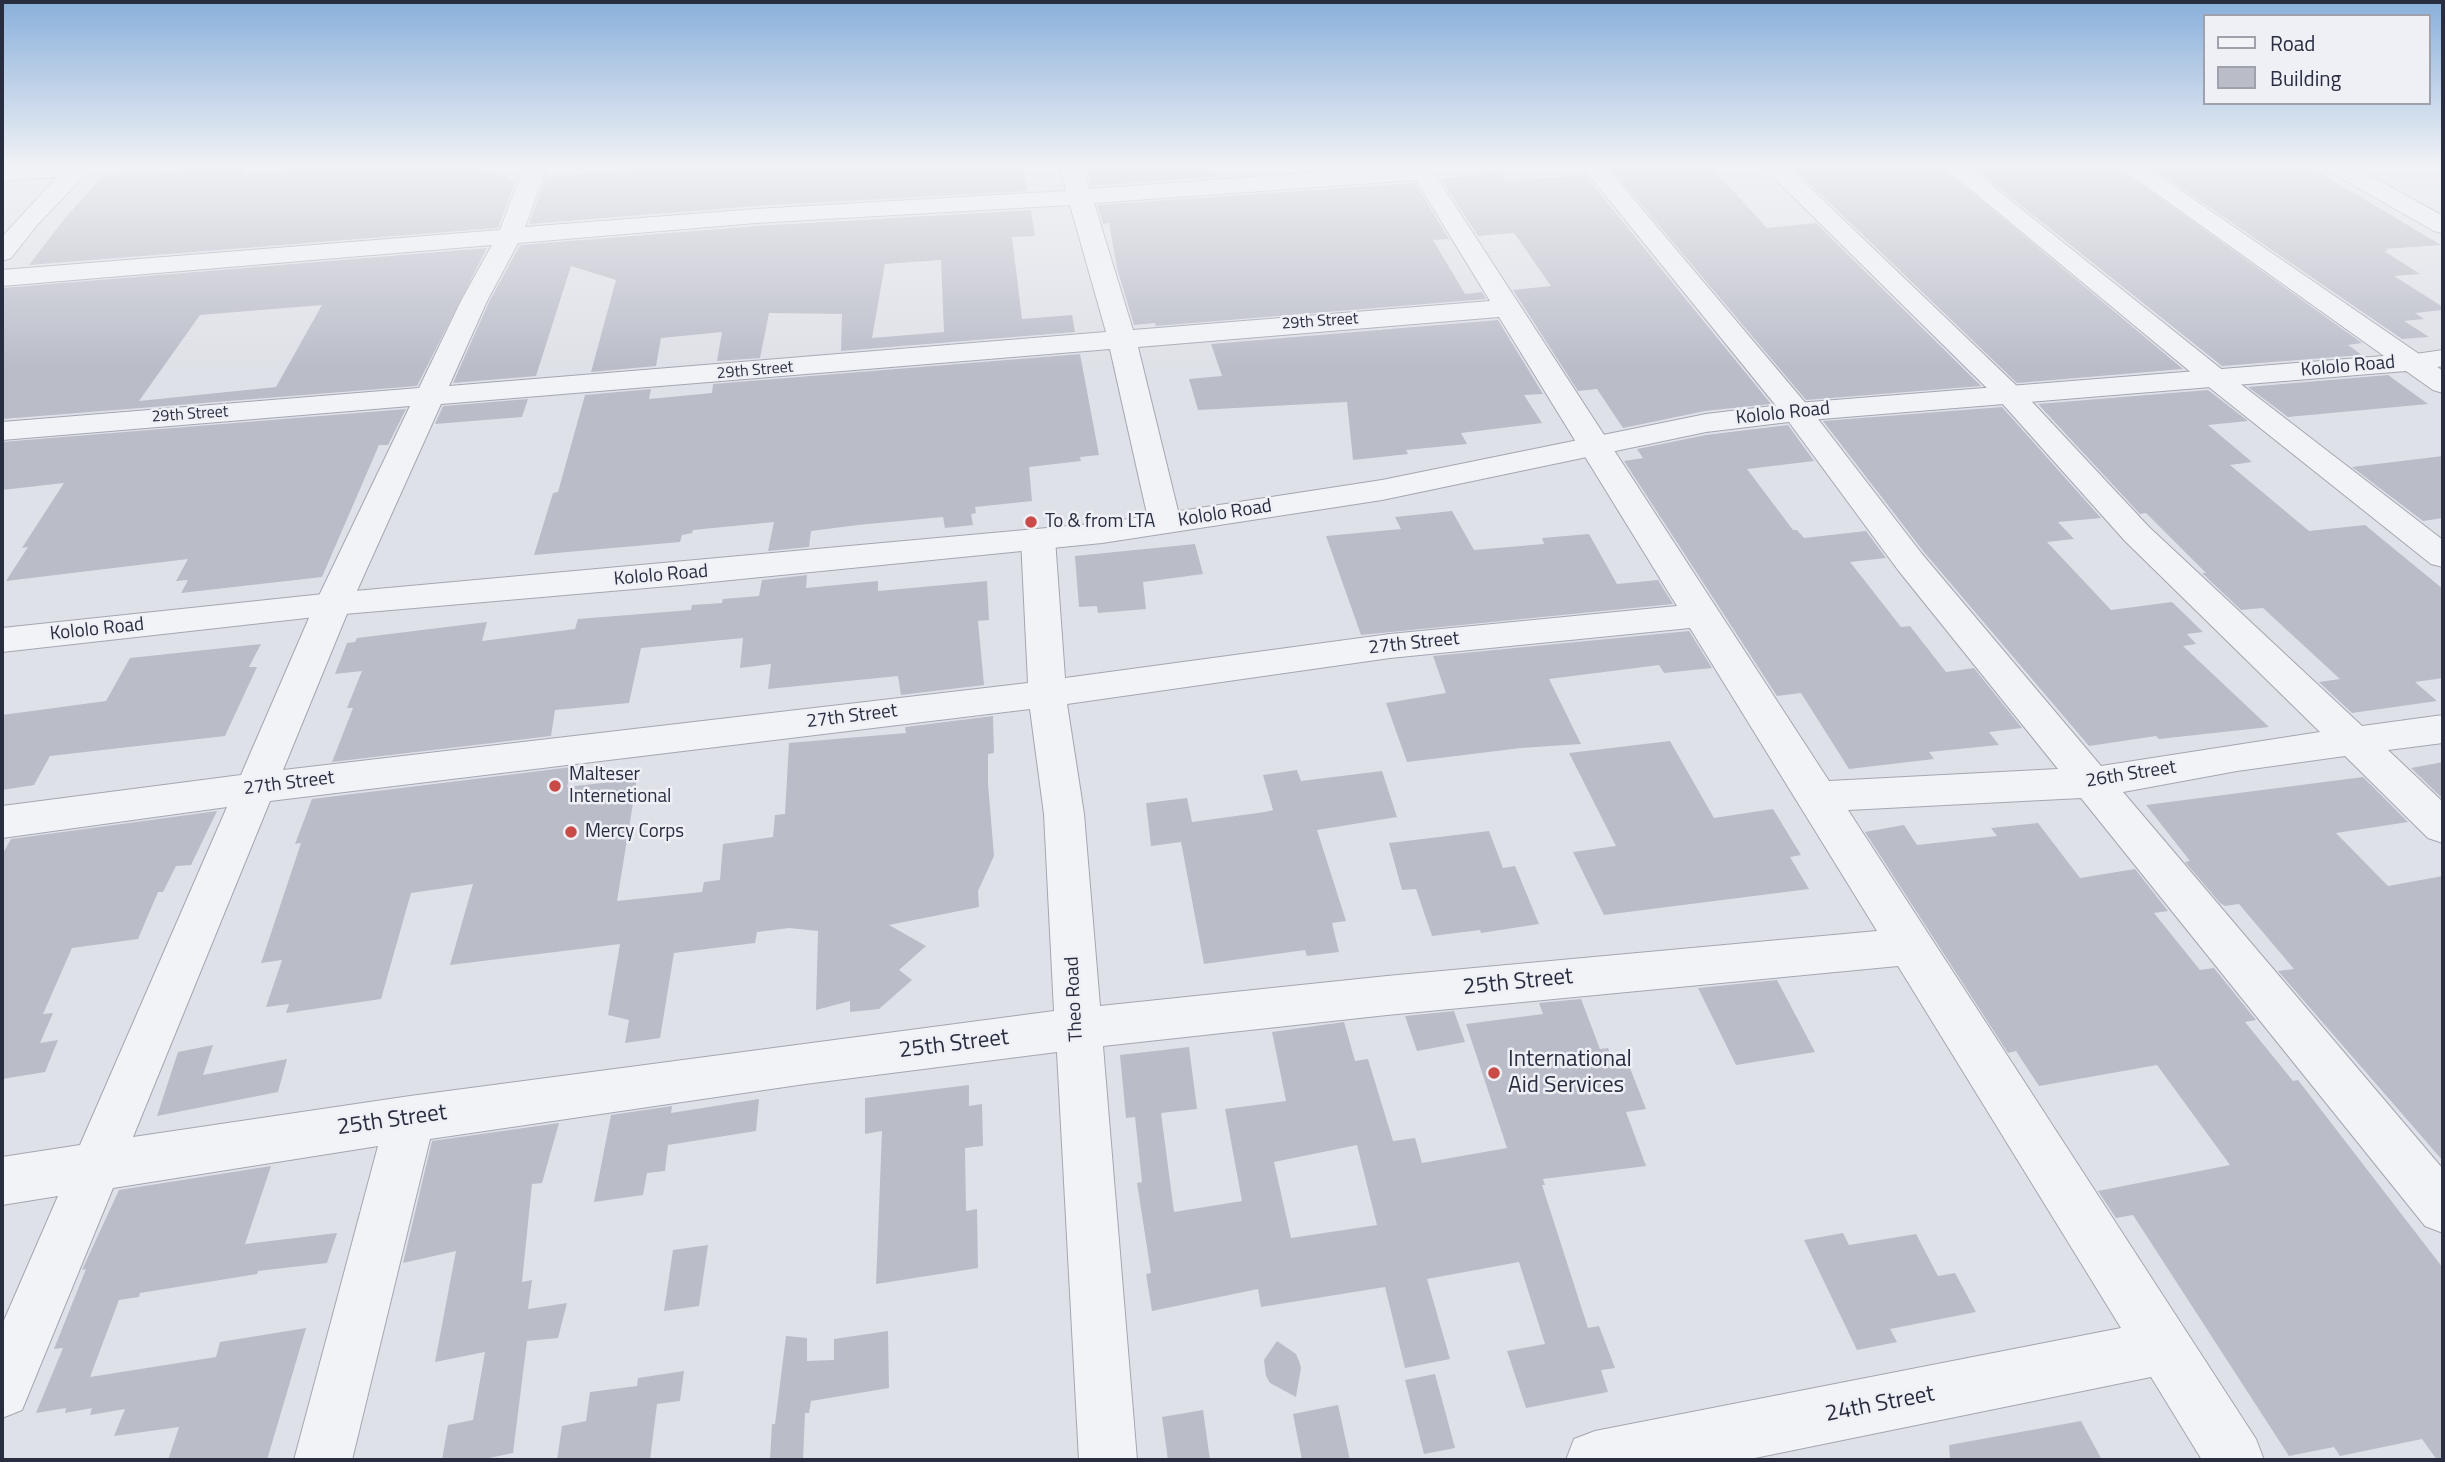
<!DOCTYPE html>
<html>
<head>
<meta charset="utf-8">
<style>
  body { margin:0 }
  #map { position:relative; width:2445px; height:1462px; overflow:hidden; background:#dfe1e8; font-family:"Titillium Web",sans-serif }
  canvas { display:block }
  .frame { position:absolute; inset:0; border:4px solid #282d3f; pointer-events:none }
  .legend { position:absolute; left:2203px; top:14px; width:228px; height:91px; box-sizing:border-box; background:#eff0f6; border:2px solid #9fa2ad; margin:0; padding:9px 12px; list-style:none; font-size:21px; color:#282d3f }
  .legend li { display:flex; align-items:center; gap:14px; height:35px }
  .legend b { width:35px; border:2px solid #9fa2ad }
</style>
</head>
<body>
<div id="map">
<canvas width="2445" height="1462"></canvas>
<div class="frame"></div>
<ul class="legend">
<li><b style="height:9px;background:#f2f3f6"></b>Road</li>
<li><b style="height:19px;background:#babcc8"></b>Building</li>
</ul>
</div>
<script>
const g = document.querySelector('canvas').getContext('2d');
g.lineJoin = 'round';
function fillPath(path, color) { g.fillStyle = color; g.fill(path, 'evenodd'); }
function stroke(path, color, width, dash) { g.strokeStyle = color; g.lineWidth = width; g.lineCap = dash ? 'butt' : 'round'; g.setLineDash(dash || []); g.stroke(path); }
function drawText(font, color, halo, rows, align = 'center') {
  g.font = font + ' "Titillium Web",sans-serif'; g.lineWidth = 5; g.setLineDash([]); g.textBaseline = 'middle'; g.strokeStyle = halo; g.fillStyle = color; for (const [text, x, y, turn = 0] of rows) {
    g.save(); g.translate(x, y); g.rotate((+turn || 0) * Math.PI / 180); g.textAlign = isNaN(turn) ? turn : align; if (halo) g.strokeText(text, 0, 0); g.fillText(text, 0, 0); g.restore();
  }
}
fillPath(new Path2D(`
  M248 164 242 174 317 167 319 164H480L478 172 498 170 496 176 510 175 507 180H516L498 228 29 265 65 218 102 177Z
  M657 164H1022L1027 191 756 206 529 224 546 177 656 167Z
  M1150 164H1178L1179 166 1205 164 1207 172 1214 171 1216 177 1091 186 1088 168Z
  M1607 164H1686L1691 168 1711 167 1767 228 1816 223 1981 386 1806 400Z
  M1838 164H1938L2183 369 2017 383 1792 167Z
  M1969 164H2113L2362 343 2348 345 2362 355 2222 366Z
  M2146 164H2305L2441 245 2385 249 2389 251H2384L2420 274 2394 276 2443 307V310L2415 313 2424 319 2404 321 2429 337 2402 339Z
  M1500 172 1506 181 1585 175 1771 404 1705 411 1623 428 1597 389 1578 391 1513 290 1551 286 1514 233 1478 236 1441 179Z
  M1415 183 1449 239 1433 240 1465 294 1482 292 1486 299 1156 326 1155 323 1134 325 1117 268 1109 223 1103 224 1097 205Z
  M1031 210 1035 236 1012 237 1022 319 1072 315 1075 332 841 351 842 314 769 313 760 358 717 361 722 332 661 338 656 366 591 372 616 280 571 266 536 376 453 383 489 302 520 245 756 226ZM941 260 944 332 872 338 885 264Z
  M487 248 417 386 2 419V288ZM322 305 276 387 139 401 200 315Z
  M1498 320 1543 394 1524 395 1542 423 1461 433 1467 444 1406 450 1408 454 1353 460 1347 402 1198 410 1189 379 1222 376 1211 344Z
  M1080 354 1099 455 1080 457 1081 461 1029 467 1032 501 975 507 976 513 971 514 973 525 945 528 943 517 858 525 811 531 809 547 768 551 774 522 693 530 692 533 682 535 680 542 534 555 553 493 558 492 585 395 651 389 649 399 712 393 713 384Z
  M2388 375 2428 404 2288 417 2248 387Z
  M2208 390 2248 421 2208 425 2252 462 2230 465 2309 531 2365 525 2443 589V678L2415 682 2437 701 2352 713 2319 682 2340 679 2263 608 2241 610 2202 573H2206L2146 513 2140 514 2038 404Z
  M528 399 522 417 435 424 443 406Z
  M2002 407 2101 518 2058 522 2074 539 2047 542 2111 610 2172 602 2203 632 2187 634 2196 644 2183 646 2269 727 2159 739 2156 736 2089 746 1924 552 1823 421Z
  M406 409 388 445H379L322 577 181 593 188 580 176 581 188 559 6 581 28 547 22 548 64 483 2 490V442Z
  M1788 425 1814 461 1747 469 1793 530H1797L1804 538 1866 531 1886 558 1850 562 1901 627 1910 626 1946 672 1974 668 2022 728 1989 732 1999 745 1929 752 1934 759 1849 769 1801 693 1777 696 1624 461 1643 458 1637 449 1706 435Z
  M2443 456V518L2423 521 2352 467Z
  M1452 511 1474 550 1544 544 1542 538 1589 534 1617 584 1658 580 1673 604 1361 635 1326 536 1401 529 1395 517Z
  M1195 544 1203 574 1143 582 1146 609 1098 613 1097 606 1079 607 1075 556Z
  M807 575 806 588 878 581V591L987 581 989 620 978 621 984 685 901 695 898 676 768 689 771 664 740 668 743 638 641 648 629 703 555 710 551 736 332 762 353 708H347L362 671 335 674 347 643 355 642 357 638 487 622 482 641 575 629 578 619 691 610 692 605 722 603 723 599 759 596 762 580Z
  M1689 631 1712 668 1664 673 1659 665 1549 679 1581 744 1521 748 1407 762 1386 703 1446 693 1433 656Z
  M261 644 249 667H257L225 736 50 756 34 785 2 790V715L106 701 130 658Z
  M993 716 994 753 988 754V784L994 856 978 891 979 907 889 925 926 946 899 970 912 980 879 1009 850 1012V1001L816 1010 818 931 789 928 757 932 755 943 674 953 660 1038 625 1043 629 1020 608 1015 620 944 450 965 473 884 411 893 381 999 286 1013 289 1004 266 1007 282 960 261 963 301 843 295 844 312 799 572 767 567 787 637 779 617 901 702 892 704 882 720 880 723 844 773 837 775 815 785 814 789 743 906 733 905 727Z
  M1670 741 1714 818 1773 809 1801 855 1790 857 1809 889 1604 915 1573 852 1616 846 1569 753Z
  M2443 762V799L2411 768Z
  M1297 770 1301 781 1382 771 1397 817 1317 830 1346 921 1332 923 1339 952 1307 956 1305 950 1204 964 1181 842 1151 846 1146 803 1187 798 1192 822 1265 812 1273 810 1263 775Z
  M2363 777 2408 822 2336 833 2388 886 2443 876V1161L2278 971 2294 969 2239 904 2225 906 2220 903 2185 862 2190 861 2146 805Z
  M217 811 191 865 176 866 163 892H158L138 939 72 948 43 1014 53 1013 40 1043 58 1040 45 1072 2 1079V855L11 839Z
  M2038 823 2080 878 2135 869 2168 911 2154 913 2200 970 2214 968 2256 1020 2245 1022 2293 1081 2298 1080 2443 1268V1460H2437L2422 1439 2340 1456 2334 1447 2289 1456 2133 1215 2116 1218 2098 1191 2230 1165 2157 1065 2039 1086 2016 1051 2008 1053 1865 832 1904 825 1917 845 1997 836 1991 828Z
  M1489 831 1503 868 1515 866 1539 924 1481 933 1480 930 1432 936 1416 889 1402 890 1389 843Z
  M1777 980 1815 1052 1736 1065 1698 988Z
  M1581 999 1600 1049 1608 1048 1616 1069 1630 1068 1646 1109 1626 1112 1646 1166 1543 1179 1545 1185H1542L1588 1328 1599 1326 1615 1368 1601 1370 1608 1392 1526 1408 1507 1351 1545 1344 1519 1262 1427 1279 1450 1359 1405 1368 1385 1287 1261 1307 1258 1289 1152 1311 1146 1274 1151 1273 1137 1183 1142 1182 1135 1117 1126 1118 1120 1055 1189 1047 1197 1109 1161 1113 1174 1212 1242 1201 1225 1109 1286 1101 1272 1032 1344 1022 1355 1061 1368 1059 1393 1141 1415 1138 1422 1163 1507 1148 1466 1024 1543 1014 1539 1003ZM1357 1145 1377 1225 1291 1238 1274 1162Z
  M1454 1011 1465 1042 1417 1051 1405 1016Z
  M213 1045 203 1075 287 1059 278 1092 157 1116 178 1052Z
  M969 1085V1106L982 1104 983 1146 965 1148 966 1211 977 1209 978 1268 876 1284 882 1131 865 1134V1098Z
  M759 1099 756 1131 668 1145 665 1171 647 1173 643 1195 594 1202 611 1115 672 1106 671 1113Z
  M559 1123 542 1183 532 1184 522 1282 532 1280 528 1309 567 1303 558 1338 527 1341 513 1453 479 1460H442L448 1425 473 1420 485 1352 435 1362 456 1251 403 1263 432 1141Z
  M271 1166 245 1244 337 1233 327 1263 258 1271 257 1274 140 1293 139 1297 119 1300 90 1377 216 1357 220 1342 306 1328 267 1460H168L179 1427 114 1436 125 1409 90 1415 92 1408 65 1413 66 1408 36 1413 63 1348 54 1349 86 1269 82 1270 119 1190Z
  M1843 1233 1849 1245 1916 1234 1938 1276 1955 1273 1976 1312 1890 1329 1897 1342 1857 1350 1804 1240Z
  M708 1245 699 1306 664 1311 673 1250Z
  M888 1331 889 1388 811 1401 809 1413H805L803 1460H770L772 1424H775L786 1336 807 1338V1361L834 1360V1339Z
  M1277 1341 1296 1354 1299 1361 1301 1368 1296 1397 1270 1383 1266 1376 1264 1360Z
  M684 1371 680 1401 657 1404 650 1460H557L562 1426 586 1421 590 1392 637 1386 638 1378Z
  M1435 1374 1455 1448 1424 1454 1405 1380Z
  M1338 1405 1350 1460H1302L1293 1414Z
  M1203 1410 1210 1460H1168L1162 1417Z
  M2081 1421 2102 1460H1950L1949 1445Z`), '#babcc8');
const minor = new Path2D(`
  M51 164H163L159 169 151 171 85 175 38 224 11 258 2 261V237L57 177 2 181V167Z
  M525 164H548L525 227 756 209 1066 191 1059 164H1081L1089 189 1428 164 1829 781 2058 769 1898 570 1786 418 1580 164H1604L1808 406 1922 554 2101 766 2320 732 2125 541 2000 401 1760 164H1785L2020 389 2149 527 2362 726 2443 715V743L2388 750 2443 802V843L2428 838 2345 756 2237 771 2123 792 2443 1169V1233L2425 1226 2081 798 1848 810 2256 1439 2264 1460H2202L2151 1377 1745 1460H1566L1574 1439 1595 1431 2121 1328 1898 966 1387 1015 1103 1046 1137 1460H1079L1057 1052 805 1084 430 1139 352 1460H294L378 1146 113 1188 22 1410 2 1418V1325L58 1196 2 1205V1157L80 1145 227 807 2 838V806L241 775 315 604 410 406 2 440V422L419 388 461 301 492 245 2 286V270L500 230ZM1416 180 1490 301 1133 330 1094 203ZM1070 205 1106 332 449 386 487 301 518 243 756 223ZM1499 317 1677 606 1390 634 1065 678 1055 539 1050 532 1038 529 1026 532 1021 539 1028 683 283 770 351 604 441 404 1110 349 1149 523 1153 530 1165 533 1177 530 1181 523 1138 347ZM1690 628 1877 931 1387 976 1100 1006 1084 814 1067 704 1390 658ZM1030 709 1044 814 1054 1011 410 1096 133 1137 270 801Z
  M1940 164H1965L2225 372 2443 540V567L2431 564 2205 384Z
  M2321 164H2349L2443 216V233L2434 231 2325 169Z
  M2443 350V366L2412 371 2402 368 2398 362 2402 356Z`);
const tertiary = new Path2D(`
  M2115 164H2142L2422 356 2443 371V393L2433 390 2406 371 1797 421 1706 432 1382 500 1102 543 681 585 333 615 2 652V628L333 593 1102 523 1382 480 1706 414 1797 403 2384 356Z`);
stroke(minor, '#a4a7b2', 2);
stroke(tertiary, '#a4a7b2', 2);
fillPath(minor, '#f2f3f6');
fillPath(tertiary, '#f2f3f6');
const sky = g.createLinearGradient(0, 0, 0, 368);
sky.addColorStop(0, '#89b0db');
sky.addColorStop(0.45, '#f1f2f5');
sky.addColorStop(1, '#f1f2f500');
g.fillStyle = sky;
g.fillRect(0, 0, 2445, 368);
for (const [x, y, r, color] of [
  [1031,522,7,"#ca4a47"],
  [555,786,7,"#ca4a47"],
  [571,832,7,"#ca4a47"],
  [1494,1073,7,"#ca4a47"]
]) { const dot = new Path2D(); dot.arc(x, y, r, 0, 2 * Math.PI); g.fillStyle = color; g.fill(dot); stroke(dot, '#eff0f6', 2.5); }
drawText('16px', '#282d3f', '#eff0f6', [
  ["29th Street",1320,322,-4],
  ["29th Street",755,371,-5],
  ["29th Street",190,415,-4]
]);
drawText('19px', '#282d3f', '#eff0f6', [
  ["Kololo Road",2348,367,-5],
  ["Kololo Road",1783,414,-6],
  ["Kololo Road",1225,514,-9],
  ["Kololo Road",661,576,-5],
  ["Kololo Road",97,630,-6],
  ["27th Street",1414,644,-6],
  ["27th Street",852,717,-7],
  ["26th Street",2131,775,-9],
  ["27th Street",289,784,-7],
  ["Theo Road",1075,999,-93]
]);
drawText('19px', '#282d3f', '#eff0f6', [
  ["To & from LTA",1045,522],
  ["Malteser",569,775],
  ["Internetional",569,797],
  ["Mercy Corps",585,832]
], 'left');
drawText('23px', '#282d3f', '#eff0f6', [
  ["25th Street",1518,983,-6],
  ["25th Street",954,1045,-7],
  ["25th Street",392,1121,-8],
  ["24th Street",1880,1405,-11]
]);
drawText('23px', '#282d3f', '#eff0f6', [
  ["International",1508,1060],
  ["Aid Services",1508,1086]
], 'left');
</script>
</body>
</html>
